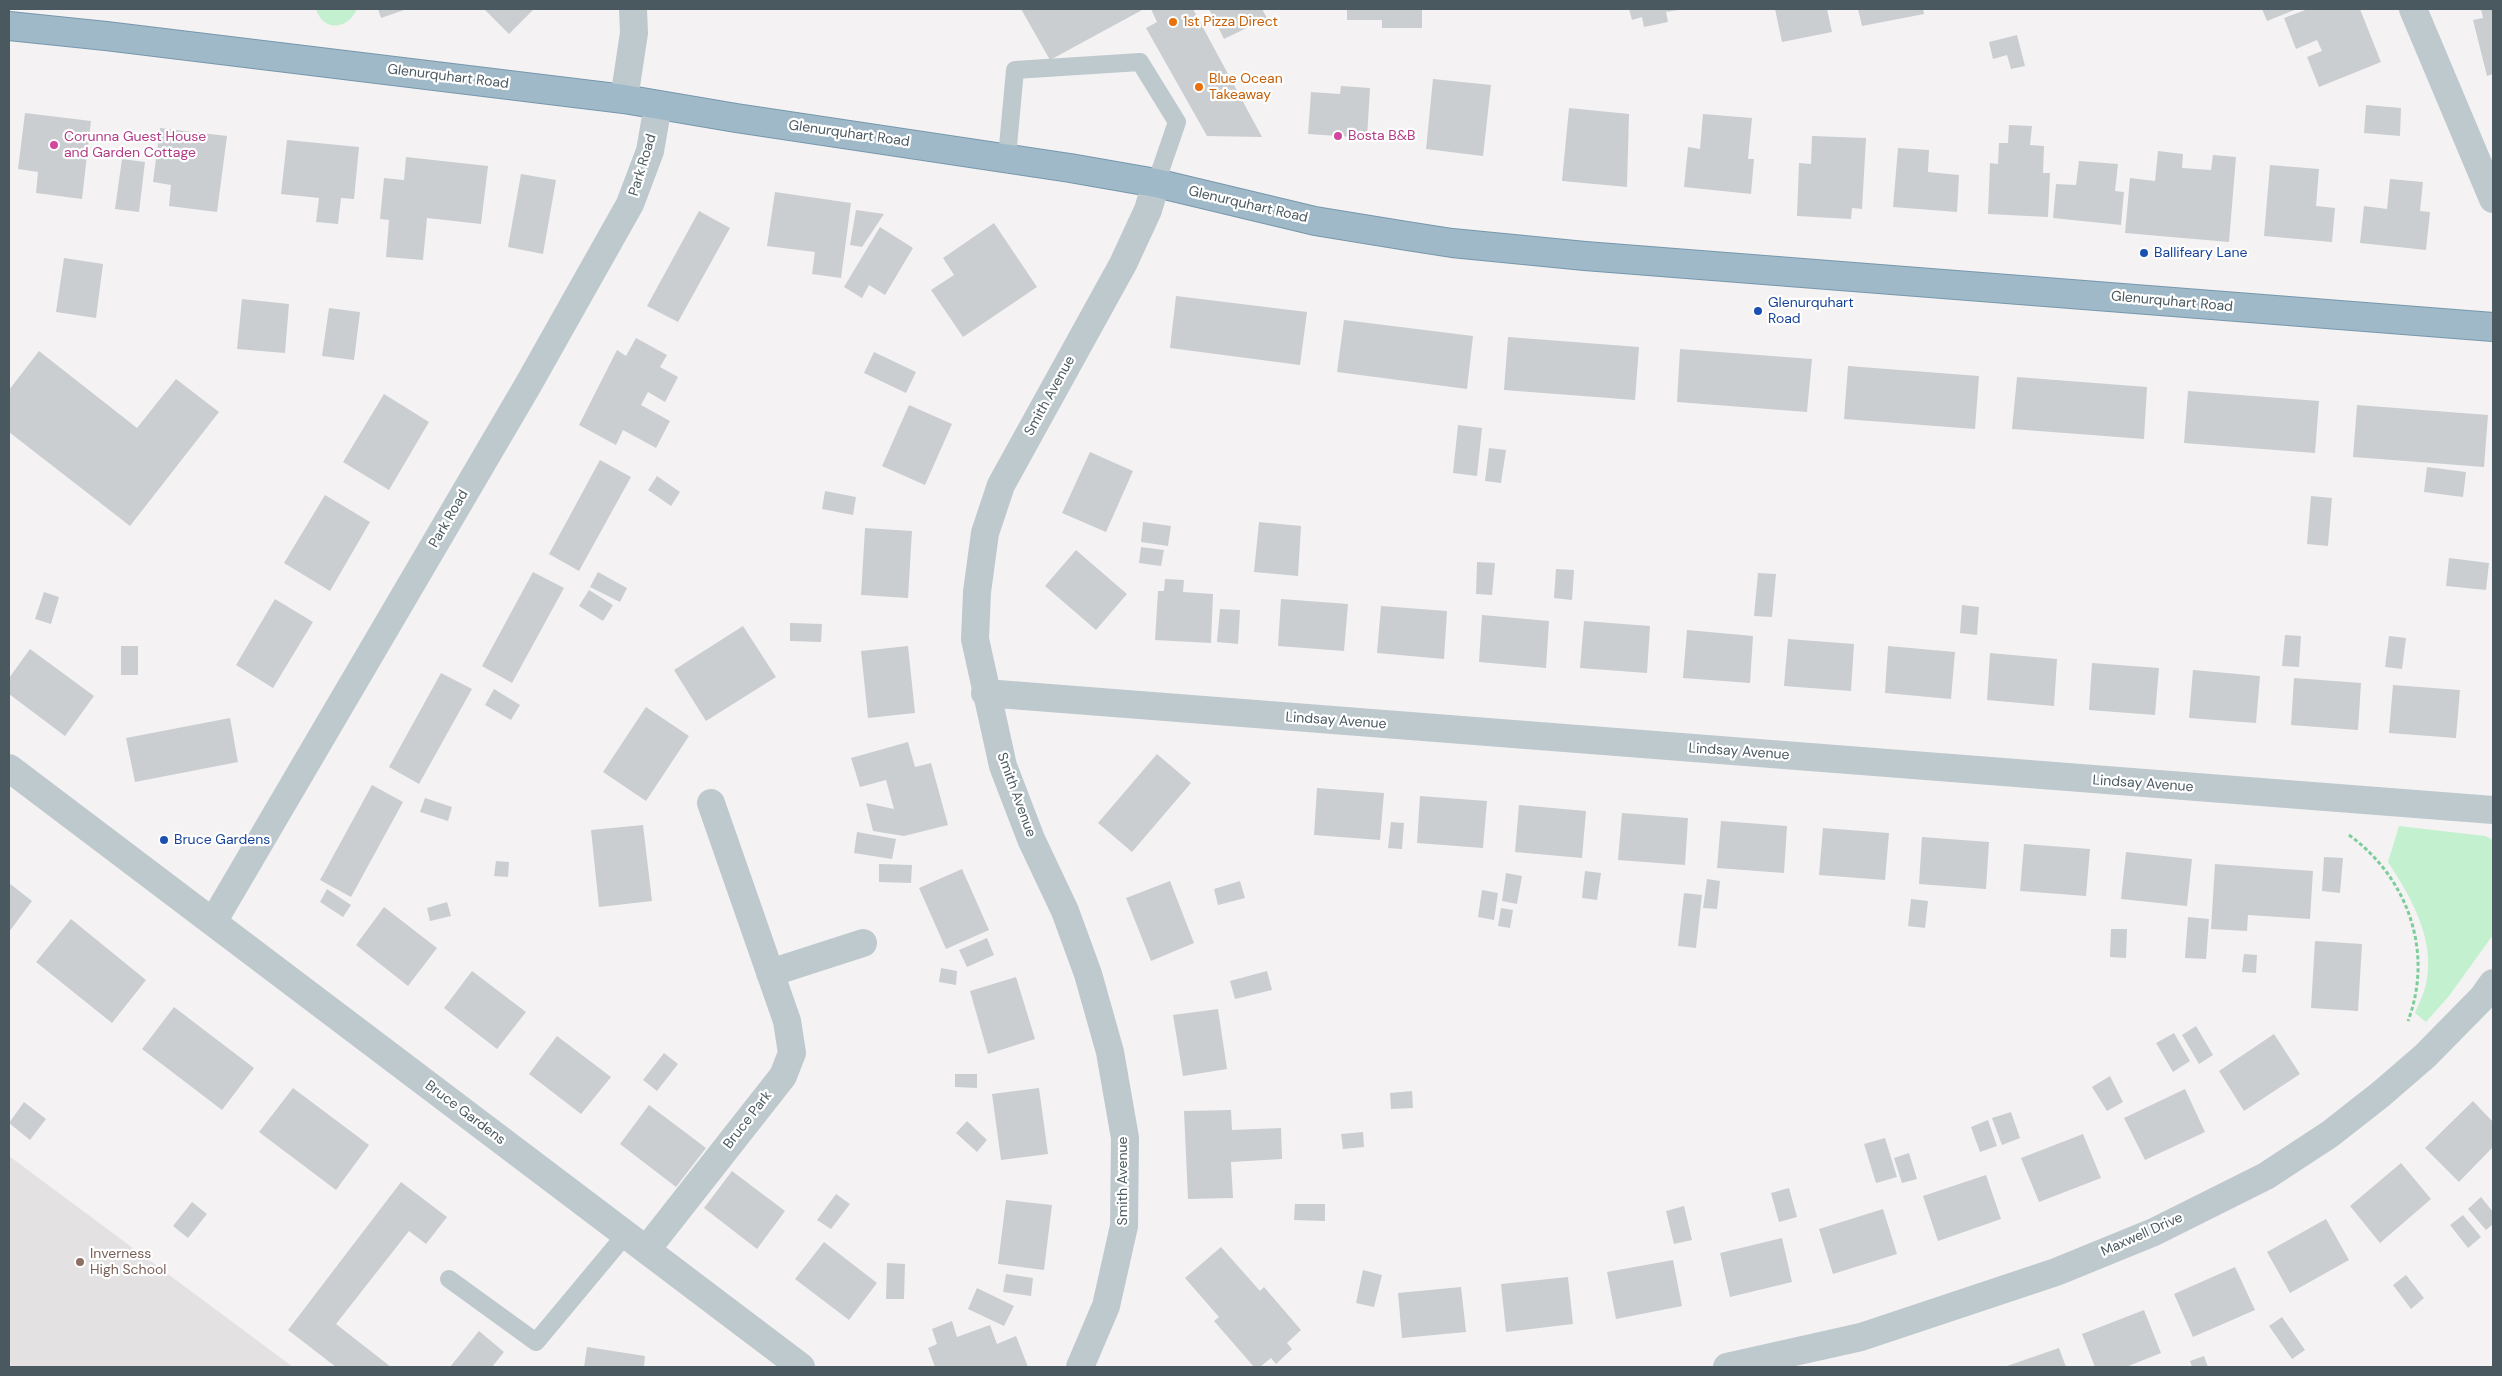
<!DOCTYPE html>
<html>
<head>
<meta charset="utf-8">
<style>
  body { margin:0 }
  #map { position:relative; width:2502px; height:1376px; overflow:hidden; background:#f5f2f3; font-family:"DM Sans",sans-serif }
  canvas { display:block }
  .frame { position:absolute; inset:0; border:10px solid #4a5960; pointer-events:none }
</style>
</head>
<body>
<div id="map">
<canvas width="2502" height="1376"></canvas>
<div class="frame"></div>
</div>
<script>
const g = document.querySelector('canvas').getContext('2d');
g.lineJoin = 'round';
function fillPath(path, color) { g.fillStyle = color; g.fill(path, 'evenodd'); }
function stroke(path, color, width, dash) { g.strokeStyle = color; g.lineWidth = width; g.lineCap = dash ? 'butt' : 'round'; g.setLineDash(dash || []); g.stroke(path); }
function drawText(font, color, halo, rows, align = 'center') {
  g.font = font + ' "DM Sans",sans-serif'; g.lineWidth = 4.5; g.setLineDash([]); g.textBaseline = 'middle'; g.strokeStyle = halo; g.fillStyle = color; for (const [text, x, y, turn = 0] of rows) {
    g.save(); g.translate(x, y); g.rotate((+turn || 0) * Math.PI / 180); g.textAlign = isNaN(turn) ? turn : align; if (halo) g.strokeText(text, 0, 0); g.fillText(text, 0, 0); g.restore();
  }
}
fillPath(new Path2D(`
  M9 1156 293 1367H9Z`), '#e3e1e2');
fillPath(new Path2D(`
  M316 9H357C348 30 323 32 316 9Z
  M2399 826 2485 836 2493 840V935L2449 996 2426 1022 2415 1013C2419 1003 2424 994 2426 984 2436 940 2411 897 2388 862Z`), '#c3f0ce');
fillPath(new Path2D(`
  M378 9H407L381 18Z
  M484 9H534L509 34Z
  M1021 9H1144L1050 60Z
  M1151 9H1193L1262 137 1207 136 1146 28 1157 22Z
  M1209 9H1262L1267 18 1224 39Z
  M1347 9H1422V28H1382V20H1347Z
  M1629 9H1678V10L1666 12 1668 22 1644 27 1642 17 1632 20Z
  M1775 9H1827L1832 32 1782 42Z
  M1858 9H1923L1924 14 1862 26Z
  M2262 9H2297L2267 21Z
  M2308 9H2360L2381 62 2319 87 2307 57 2322 51 2317 40 2296 49 2284 18Z
  M2481 9H2493V74L2487 76 2473 20 2483 18Z
  M2017 35 2025 66 2011 69 2007 55 1993 59 1989 42Z
  M1433 79 1491 85 1483 156 1426 149Z
  M1341 86 1370 88 1367 138 1308 134 1311 92 1340 94Z
  M2366 105 2401 108 2400 136 2364 133Z
  M1569 108 1629 114 1627 187 1562 181Z
  M25 113 91 121 82 199 36 193 38 172 18 169Z
  M1703 114 1752 118 1748 159H1754L1751 194 1684 187 1688 147 1700 149Z
  M2009 125 2032 126 2030 145 2044 146 2043 173H2050L2048 217 1988 214 1990 163 1998 164 1999 143H2008Z
  M160 128 227 136 217 212 169 206 171 185 153 182Z
  M1812 136 1866 138 1862 209 1852 208 1851 219 1797 216 1799 163 1811 164Z
  M287 140 359 147 354 199 341 198 338 224 316 222 319 198 281 194Z
  M1898 148 1929 150 1928 172 1959 175 1957 212 1893 207Z
  M2158 151 2183 154 2182 168 2211 170 2213 155 2236 157 2229 242 2125 233 2130 178 2155 181Z
  M406 157 488 166 481 224 427 218 423 260 386 257 389 220 380 219 384 178 404 180Z
  M122 159 145 162 139 212 115 209Z
  M2079 161 2118 164 2115 191 2124 192 2121 225 2053 218 2056 184 2076 185Z
  M2270 165 2319 169 2316 206 2335 208 2332 242 2264 236Z
  M521 174 556 180 543 254 508 247Z
  M2390 179 2423 182 2420 211 2430 212 2426 250 2360 243 2364 206 2387 209Z
  M775 192 851 203 841 278 812 274 815 252 767 246Z
  M856 210 884 214 862 247 850 245Z
  M699 211 730 228 678 322 647 306Z
  M994 223 1037 287 963 337 931 290 954 275 943 258Z
  M880 227 913 248 885 295 869 285 862 298 844 287Z
  M64 258 103 264 96 318 56 312Z
  M1176 296 1307 312 1300 365 1170 348Z
  M242 299 289 304 285 353 237 349Z
  M329 308 360 312 354 360 322 356Z
  M1344 320 1473 336 1467 389 1337 372Z
  M1508 337 1639 347 1635 400 1504 390Z
  M636 338 667 355 660 367 678 377 665 402 648 392 641 405 670 421 656 448 623 430 616 445 579 425 617 350 626 356Z
  M1680 349 1812 359 1807 412 1677 402Z
  M39 351 137 428 176 379 219 412 130 526 9 432V390Z
  M874 352 916 372 906 393 864 373Z
  M1848 366 1979 376 1975 429 1844 419Z
  M2017 377 2147 387 2144 439 2012 429Z
  M2188 391 2319 401 2315 453 2184 443Z
  M384 394 429 422 389 490 343 462Z
  M909 405 952 424 925 485 882 466Z
  M2357 405 2488 415 2484 467 2353 457Z
  M1458 425 1482 428 1477 476 1453 473Z
  M1489 448 1506 450 1501 483 1485 481Z
  M1090 452 1133 471 1106 532 1062 513Z
  M600 460 631 477 579 571 549 554Z
  M2427 467 2466 472 2463 497 2424 492Z
  M657 476 680 492 671 506 648 490Z
  M825 491 856 497 853 515 822 509Z
  M325 495 370 522 330 591 284 563Z
  M2311 496 2332 498 2328 546 2307 544Z
  M1143 522 1171 526 1168 546 1141 542Z
  M1259 522 1301 526 1298 576 1254 572Z
  M865 528 912 531 908 598 861 595Z
  M1141 547 1164 550 1161 566 1139 563Z
  M1076 550 1127 594 1096 630 1045 586Z
  M2449 558 2489 563 2486 590 2446 586Z
  M1477 562 1495 563 1492 595 1476 594Z
  M1556 569 1574 570 1572 600 1554 598Z
  M533 572 564 588 512 683 482 666Z
  M598 572 627 588 620 602 590 587Z
  M1758 573 1776 574 1772 617 1754 616Z
  M1165 579 1184 580 1183 592 1213 594 1211 643 1155 640 1158 591H1164Z
  M589 590 613 605 603 621 579 606Z
  M44 592 59 597 51 624 35 619Z
  M275 599 313 622 273 688 236 665Z
  M1281 599 1348 604 1344 651 1278 646Z
  M1962 605 1979 607 1977 635 1960 633Z
  M1381 606 1447 611 1444 659 1377 653Z
  M1220 609 1240 610 1238 644 1217 642Z
  M1482 615 1549 621 1546 668 1479 662Z
  M1584 621 1650 626 1647 673 1580 668Z
  M790 623 822 624 821 642 790 641Z
  M743 626 776 677 706 721 674 670Z
  M1687 630 1753 636 1750 683 1683 678Z
  M2285 635 2301 636 2299 667 2282 666Z
  M2389 636 2406 638 2402 669 2385 667Z
  M1788 639 1854 644 1851 691 1784 686Z
  M121 646H138V675H121Z
  M908 646 915 713 868 718 861 651Z
  M1888 646 1955 652 1951 699 1885 693Z
  M30 649 94 696 65 736 9 694V678Z
  M1990 653 2057 659 2054 706 1987 700Z
  M2092 663 2159 668 2155 715 2089 710Z
  M2193 670 2260 676 2256 723 2189 718Z
  M441 673 472 689 419 784 389 767Z
  M2294 678 2361 683 2358 730 2291 725Z
  M2393 685 2460 690 2456 738 2389 733Z
  M494 689 520 705 511 720 485 705Z
  M646 707 689 736 646 801 603 772Z
  M230 718 238 762 135 782 126 738Z
  M908 742 915 767 931 763 948 825 904 836 873 831 866 803 894 809 886 780 860 787 851 758Z
  M1157 754 1191 783 1132 852 1098 823Z
  M372 785 403 802 351 897 320 880Z
  M1317 788 1384 793 1380 840 1314 835Z
  M1420 796 1487 801 1483 848 1417 843Z
  M425 798 452 807 448 821 420 812Z
  M1519 805 1586 811 1582 858 1515 852Z
  M1622 813 1688 818 1685 865 1618 860Z
  M1721 821 1787 826 1784 873 1717 868Z
  M1391 822 1404 823 1402 849 1388 848Z
  M643 825 652 901 599 907 591 830Z
  M1823 828 1889 833 1885 880 1819 875Z
  M857 832 896 839 892 859 854 853Z
  M1922 837 1989 842 1986 889 1919 884Z
  M2024 844 2090 849 2086 896 2020 891Z
  M2126 852 2192 859 2187 906 2121 899Z
  M2324 857 2343 858 2340 893 2322 891Z
  M496 861 509 862 508 877 494 876Z
  M879 864 912 865 911 883 879 882Z
  M2215 864 2313 871 2310 919 2248 915 2247 931 2211 929Z
  M962 869 989 930 946 949 919 888Z
  M1585 871 1601 873 1597 900 1582 898Z
  M1506 873 1522 876 1517 904 1502 901Z
  M1707 879 1720 881 1717 909 1703 908Z
  M1170 881 1194 943 1151 961 1126 898Z
  M1240 881 1245 898 1218 905 1214 889Z
  M9 883 32 901 9 932Z
  M327 889 351 905 343 917 320 902Z
  M1482 890 1498 893 1494 920 1478 917Z
  M1684 893 1702 895 1696 948 1678 946Z
  M1911 899 1928 901 1925 928 1908 926Z
  M447 902 451 916 430 921 427 908Z
  M384 907 437 948 408 986 356 945Z
  M1501 908 1513 910 1510 928 1498 926Z
  M2188 917 2209 919 2206 959 2185 958Z
  M71 919 146 980 112 1023 36 962Z
  M2111 929H2127L2126 958 2110 957Z
  M987 938 994 955 967 967 959 950Z
  M2315 941 2362 944 2358 1011 2311 1008Z
  M2244 954 2257 955 2256 973 2242 972Z
  M941 968 957 971 956 985 939 982Z
  M472 971 526 1012 497 1049 444 1008Z
  M1267 971 1272 990 1235 999 1230 981Z
  M1016 977 1035 1039 988 1054 970 991Z
  M174 1007 254 1068 222 1110 142 1049Z
  M1218 1009 1227 1069 1183 1076 1173 1015Z
  M2196 1026 2213 1055 2199 1064 2182 1035Z
  M2174 1033 2190 1061 2173 1072 2156 1043Z
  M2274 1034 2300 1074 2244 1111 2219 1071Z
  M557 1036 611 1077 581 1114 529 1074Z
  M664 1053 678 1064 657 1091 643 1080Z
  M955 1074H977V1088L955 1087Z
  M2110 1076 2123 1102 2107 1111 2092 1087Z
  M293 1088 369 1145 336 1190 259 1132Z
  M1039 1088 1048 1154 1001 1160 992 1094Z
  M2185 1089 2205 1132 2145 1160 2124 1118Z
  M1412 1091 1413 1108 1391 1109 1390 1093Z
  M2473 1101 2493 1122V1147L2459 1182 2425 1148Z
  M24 1102 46 1119 30 1140 9 1123Z
  M649 1105 706 1148 676 1187 620 1144Z
  M1231 1110 1232 1130 1281 1128 1282 1159 1231 1162 1233 1198 1188 1199 1184 1111Z
  M2011 1112 2020 1138 2002 1145 1992 1118Z
  M1988 1120 1997 1146 1980 1152 1971 1127Z
  M967 1121 987 1140 977 1152 956 1133Z
  M1363 1132 1364 1147 1343 1149 1341 1134Z
  M2083 1134 2101 1178 2039 1202 2021 1158Z
  M1885 1138 1897 1177 1876 1183 1864 1144Z
  M1909 1153 1917 1179 1902 1183 1894 1158Z
  M2401 1163 2431 1199 2380 1243 2350 1206Z
  M732 1171 785 1211 757 1249 704 1208Z
  M1986 1175 2001 1219 1938 1241 1923 1196Z
  M401 1182 447 1217 426 1244 409 1231 336 1324 391 1367H336L288 1330Z
  M1789 1188 1797 1217 1779 1222 1771 1193Z
  M836 1194 850 1204 831 1229 817 1220Z
  M2481 1197 2493 1212V1224L2486 1230 2468 1209Z
  M1006 1200 1052 1205 1044 1270 998 1264Z
  M192 1202 207 1214 188 1238 173 1226Z
  M1295 1204H1325V1221L1294 1220Z
  M1684 1206 1692 1240 1674 1244 1666 1211Z
  M1883 1209 1897 1254 1833 1274 1819 1229Z
  M2463 1215 2481 1237 2468 1248 2450 1225Z
  M2326 1219 2349 1260 2290 1293 2267 1252Z
  M1782 1238 1792 1282 1730 1297 1720 1253Z
  M824 1242 877 1283 849 1320 795 1279Z
  M1221 1247 1260 1291 1264 1287 1301 1330 1287 1343 1292 1349 1276 1364 1271 1358 1260 1367H1254L1214 1321 1219 1317 1185 1278Z
  M1673 1260 1682 1306 1616 1319 1607 1272Z
  M887 1263 905 1264 904 1299H886Z
  M2235 1267 2255 1310 2193 1337 2174 1294Z
  M1363 1270 1382 1275 1374 1307 1356 1303Z
  M1006 1274 1033 1278 1031 1296 1003 1292Z
  M2406 1275 2424 1298 2411 1309 2393 1285Z
  M1568 1277 1573 1324 1506 1332 1501 1284Z
  M1461 1287 1466 1332 1402 1338 1398 1293Z
  M977 1288 1014 1306 1004 1326 968 1309Z
  M2144 1310 2161 1353 2126 1367H2095L2082 1334Z
  M2282 1317 2305 1350 2292 1359 2269 1326Z
  M952 1321 957 1337 990 1325 997 1344 1016 1336 1028 1367H935L928 1348 937 1344 932 1329Z
  M479 1331 504 1352 492 1367H450Z
  M587 1347 645 1356 644 1367H584Z
  M2059 1348 2066 1367H2004Z
  M2204 1356 2208 1367H2192L2190 1361Z`), '#caced1');
const trunk = new Path2D(`
  M9 26 106 36 624 99 736 118 1070 168 1156 183 1315 221 1407 236 1452 243 1585 256 2493 327`);
stroke(trunk, '#7697ac', 30);
stroke(new Path2D(`
  M2349 835C2408 878 2434 952 2408 1021`), '#7bce9a', 3, [4, 2.5]);
stroke(new Path2D(`
  M1007 157 1015 70 1140 62 1177 122 1156 183
  M449 1279 536 1342 626 1234`), '#bec9ce', 18);
stroke(new Path2D(`
  M2413 9 2493 199
  M624 99 634 33 633 9
  M985 693 2493 810
  M9 768 801 1367
  M213 922 528 385 630 204 650 151 658 105
  M770 973 863 943
  M647 1249 783 1076 792 1053 787 1021 711 803
  M1080 1367 1106 1306 1124 1226 1125 1138 1110 1052 1088 974 1065 911 1031 839 1003 766 975 639 977 592 985 533 1001 485 1123 264 1148 210 1156 183
  M1727 1367 1861 1337 2056 1272 2154 1232 2266 1176 2330 1134 2381 1094 2425 1056 2483 997 2493 983`), '#bec9ce', 28);
stroke(trunk, '#9fb9c8', 28);
for (const [x, y, r, color] of [
  [1173,22,5,"#e8710a"],
  [1199,87,5,"#e8710a"],
  [1338,136,5,"#d1479c"],
  [54,145,5,"#d1479c"],
  [2144,253,5,"#1a4fb4"],
  [1758,311,5,"#1a4fb4"],
  [164,840,5,"#1a4fb4"],
  [80,1262,5,"#8d6e63"]
]) { const dot = new Path2D(); dot.arc(x, y, r, 0, 2 * Math.PI); g.fillStyle = color; g.fill(dot); stroke(dot, '#fff', 2); }
drawText('14px', '#c56008', '#fff', [
  ["1st Pizza Direct",1183,22],
  ["Blue Ocean",1209,79],
  ["Takeaway",1209,95]
], 'left');
drawText('14px', '#4a5960', '#fff', [
  ["Glenurquhart Road",448,77,7],
  ["Glenurquhart Road",849,134,8],
  ["Park Road",643,165,-73],
  ["Glenurquhart Road",1248,205,13],
  ["Glenurquhart Road",2172,302,5],
  ["Smith Avenue",1050,396,-61],
  ["Park Road",449,519,-60],
  ["Lindsay Avenue",1336,721,4],
  ["Lindsay Avenue",1739,752,4],
  ["Lindsay Avenue",2143,784,4],
  ["Smith Avenue",1016,795,70],
  ["Bruce Gardens",465,1113,37],
  ["Bruce Park",748,1120,-52],
  ["Smith Avenue",1123,1181,-90],
  ["Maxwell Drive",2142,1235,-24]
]);
drawText('14px', '#b23c85', '#fff', [
  ["Bosta B&B",1348,136],
  ["Corunna Guest House",64,137],
  ["and Garden Cottage",64,153]
], 'left');
drawText('14px', '#164399', '#fff', [
  ["Ballifeary Lane",2154,253],
  ["Glenurquhart",1768,303],
  ["Road",1768,319],
  ["Bruce Gardens",174,840]
], 'left');
drawText('14px', '#785e54', '#fff', [
  ["Inverness",90,1254],
  ["High School",90,1270]
], 'left');
</script>
</body>
</html>
